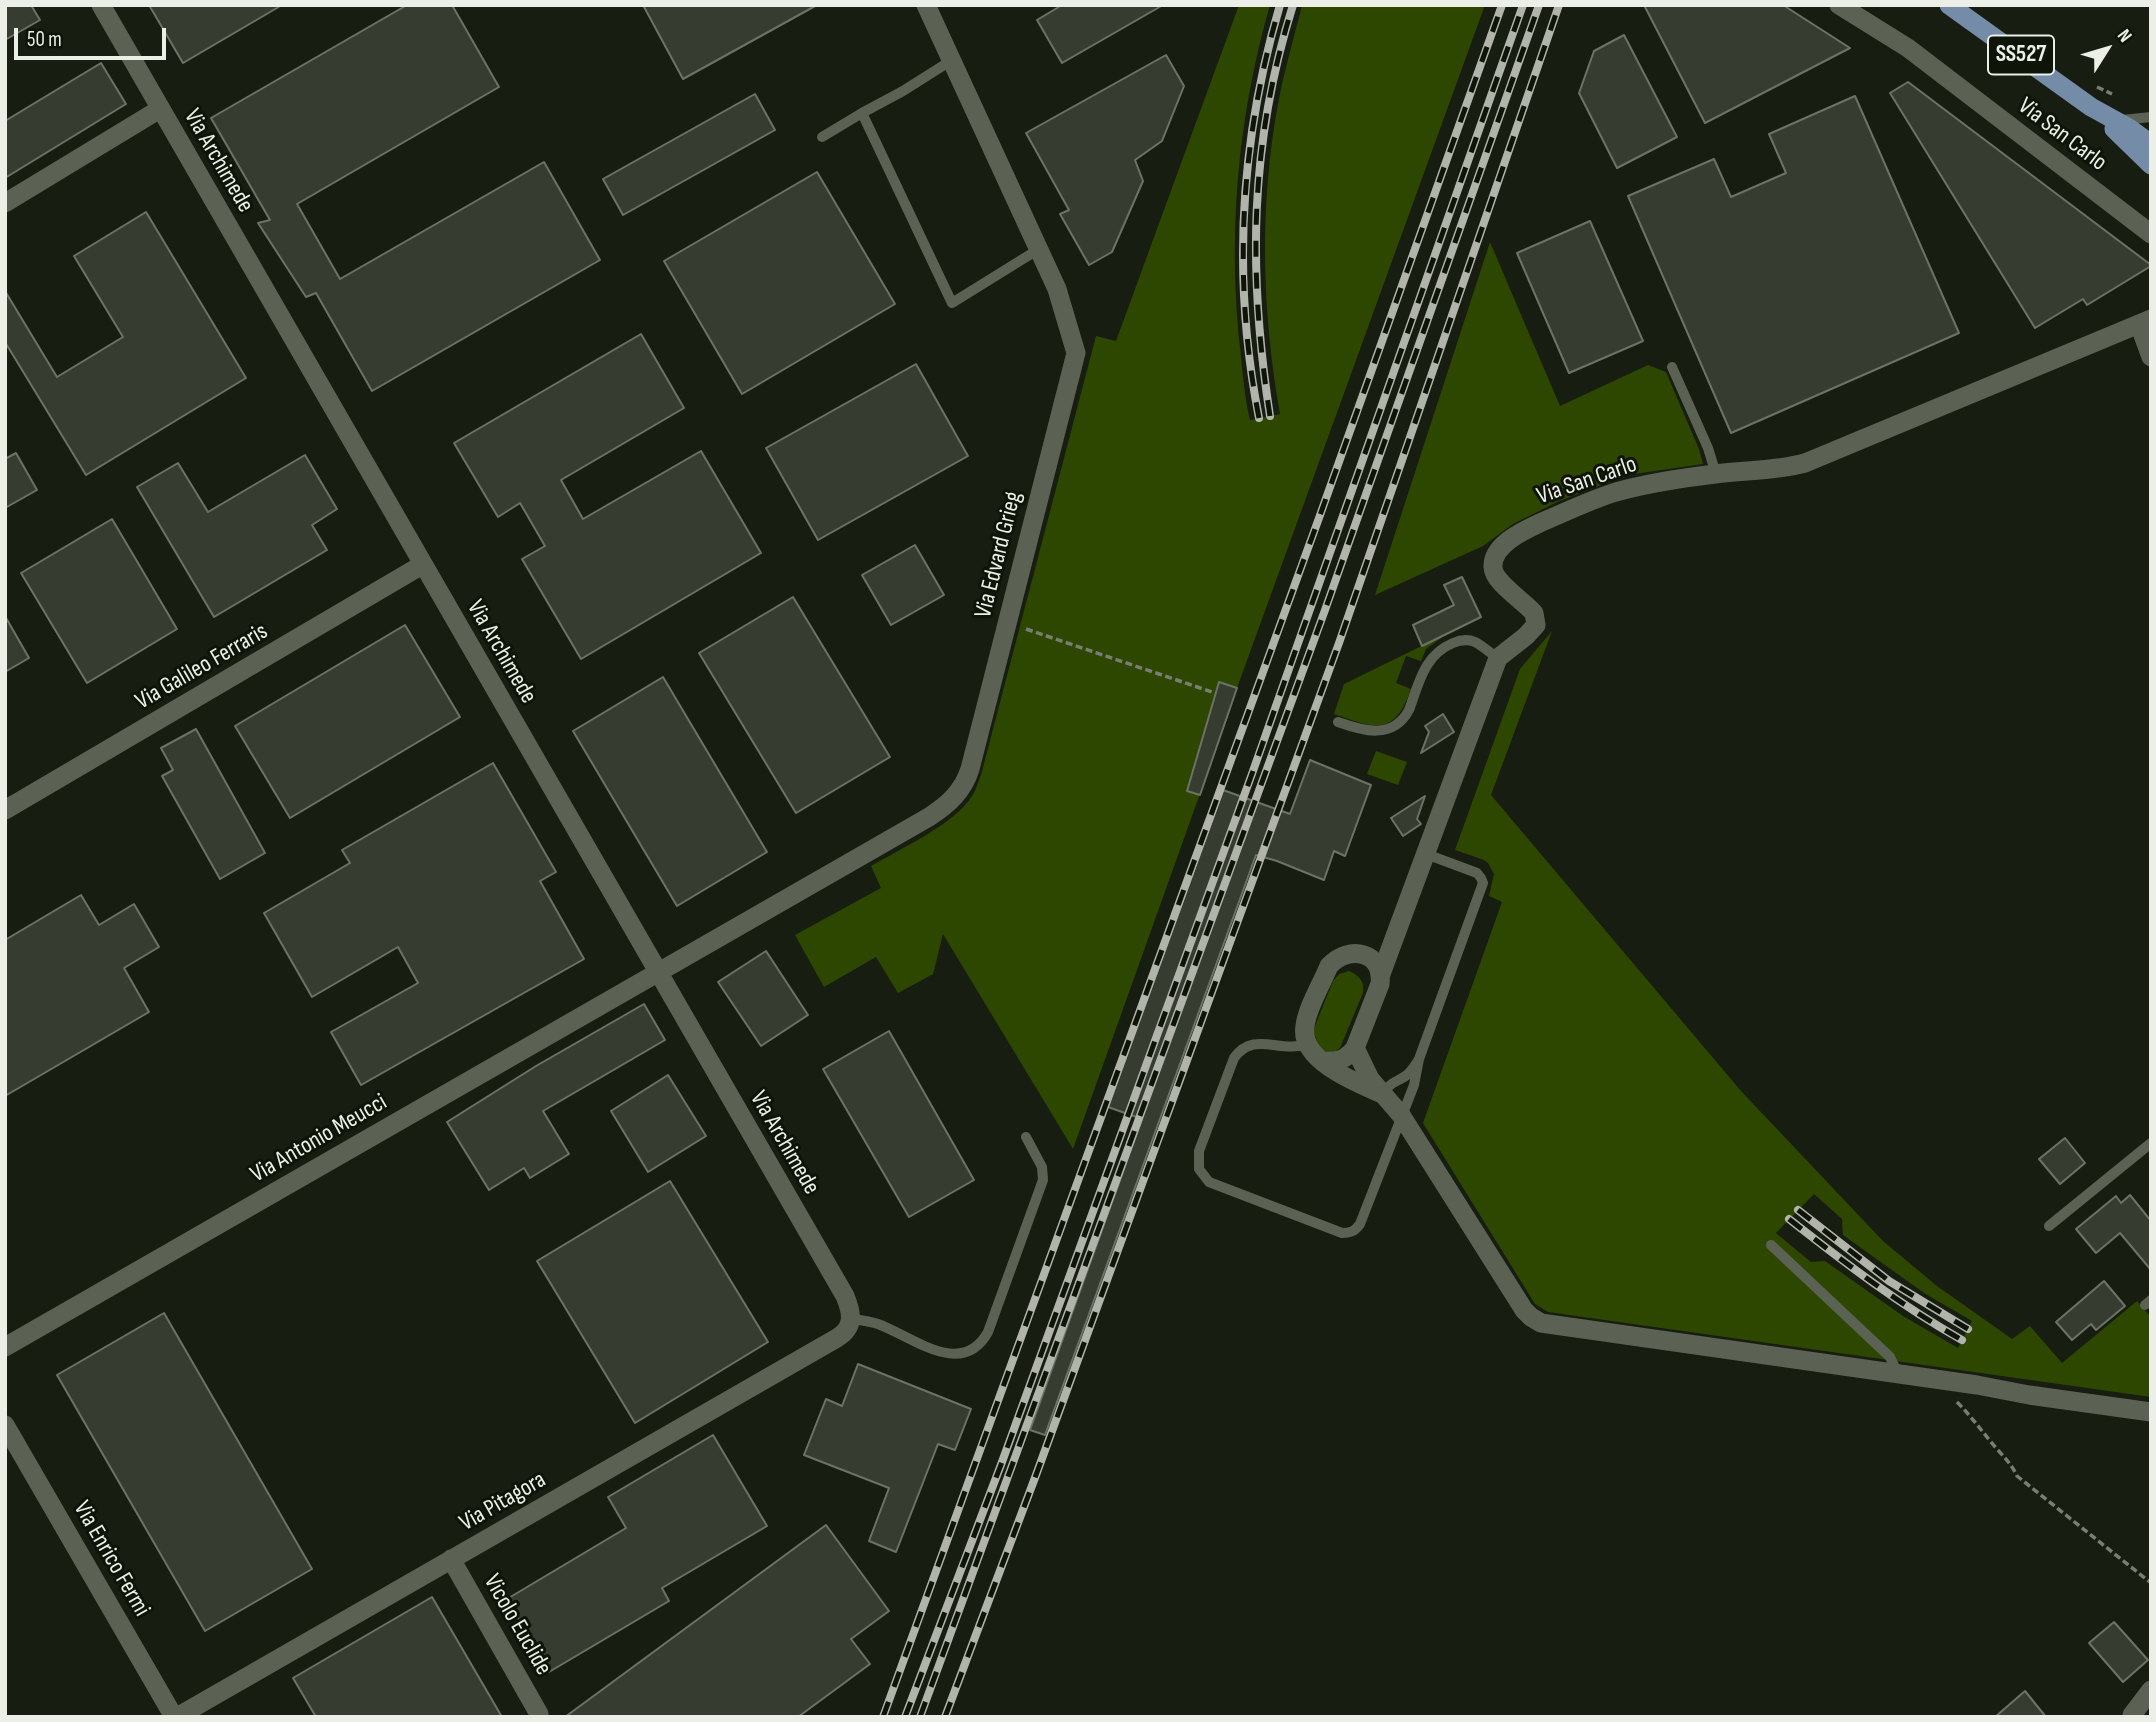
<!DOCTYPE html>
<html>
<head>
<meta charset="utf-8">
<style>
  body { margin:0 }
  #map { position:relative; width:2156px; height:1722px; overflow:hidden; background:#181d12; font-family:"Sofia Sans Condensed",sans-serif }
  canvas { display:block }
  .frame { position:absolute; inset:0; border:7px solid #ebefe7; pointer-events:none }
  .north { position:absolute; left:2072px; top:14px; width:70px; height:70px; -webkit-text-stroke:5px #0f1409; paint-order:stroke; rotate:53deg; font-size:19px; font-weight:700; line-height:28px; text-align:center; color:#ebefe7 }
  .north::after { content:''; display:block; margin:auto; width:24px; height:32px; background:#ebefe7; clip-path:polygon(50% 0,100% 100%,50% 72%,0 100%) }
  .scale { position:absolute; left:14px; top:28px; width:152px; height:32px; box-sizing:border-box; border:4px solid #ebefe7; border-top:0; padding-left:9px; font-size:21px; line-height:24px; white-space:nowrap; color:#ebefe7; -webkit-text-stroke:5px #0f1409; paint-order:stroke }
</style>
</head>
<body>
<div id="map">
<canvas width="2156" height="1722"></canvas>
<div class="frame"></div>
<div class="north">N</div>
<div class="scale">50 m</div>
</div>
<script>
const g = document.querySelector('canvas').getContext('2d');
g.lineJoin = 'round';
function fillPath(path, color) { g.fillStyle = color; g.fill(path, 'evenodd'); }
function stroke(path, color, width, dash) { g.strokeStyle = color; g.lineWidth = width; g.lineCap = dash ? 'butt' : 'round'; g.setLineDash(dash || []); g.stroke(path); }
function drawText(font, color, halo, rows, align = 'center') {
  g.font = font + ' "Sofia Sans Condensed",sans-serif'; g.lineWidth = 6; g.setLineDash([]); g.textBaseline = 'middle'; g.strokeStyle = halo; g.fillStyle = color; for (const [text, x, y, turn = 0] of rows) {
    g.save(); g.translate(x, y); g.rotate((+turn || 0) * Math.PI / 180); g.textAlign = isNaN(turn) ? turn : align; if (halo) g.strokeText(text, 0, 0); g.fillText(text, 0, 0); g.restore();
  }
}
fillPath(new Path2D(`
  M1239 5H1270C1237 120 1227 238 1241 356 1243 377 1245 399 1250 420L1280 414C1262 311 1259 207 1278 104 1284 71 1294 38 1302 5H1485L1237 688 1219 682 1193 769 1207 774 1073 1149 943 934 933 974 898 993 876 957 824 987 795 935 881 888 871 866C900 849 955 824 972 796 976 790 978 782 981 775L1096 336 1116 341Z
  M1490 242 1560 406 1648 365 1666 372 1699 449 1703 464 1634 474 1601 485 1557 502 1513 524 1483 546 1375 595Z
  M1552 631 1491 795 1741 1091 1883 1241 1937 1286 2012 1339 2030 1326 2062 1363 2137 1301 2149 1315 2151 1314V1397L1548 1312 1535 1304 1423 1123 1502 902 1489 896 1494 874 1488 863 1484 860 1455 850 1520 669ZM1814 1194 1842 1219 1843 1235 1924 1293 1972 1321 1958 1348 1903 1316 1825 1261 1811 1262 1776 1233Z
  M1448 633 1426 649 1421 661 1406 656 1396 683 1411 689C1394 738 1374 728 1334 714L1344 684Z
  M1376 751 1407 762 1398 785 1367 774Z
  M1349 971C1359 975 1365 982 1363 993L1340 1048 1333 1053 1321 1051 1313 1031 1333 981 1339 974Z`), '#2d4700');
const building = new Path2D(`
  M5 5H31L40 20 5 40Z
  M149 5H282L183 63Z
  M407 5H452L499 87 297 204 340 279 544 162 600 260 372 391 316 293 306 297 258 223 270 220 211 118Z
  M643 5H817L683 79Z
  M1062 5H1163L1062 63 1037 20Z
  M1644 5H1783L1850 48 1705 123Z
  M1624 35 1677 137 1617 168 1579 93 1594 51Z
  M1166 55 1184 86 1162 141 1135 160 1143 181 1112 252 1089 265 1060 214 1069 210 1026 133Z
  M101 63 126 104 5 178V121Z
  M1908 82 2151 265V266L2087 305 2083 299 2035 328 1890 93Z
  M755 94 775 130 623 215 603 179Z
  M1855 96 1959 333 1731 433 1628 196 1714 159 1731 197 1786 173 1769 134Z
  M817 172 895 304 742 394 664 261Z
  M146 212 246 378 86 475 5 342V291L57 377 123 337 74 256Z
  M1590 221 1643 341 1569 373 1517 253Z
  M641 334 684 408 561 480 583 519 701 451 761 553 581 659 522 559 545 546 520 503 498 517 454 443Z
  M916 364 968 456 818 540 766 448Z
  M16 453 37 490 5 508V459Z
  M305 455 337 509 312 525 327 550 214 617 137 487 178 463 208 512Z
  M112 519 177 629 87 683 21 573Z
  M915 545 944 595 891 625 862 575Z
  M1462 577 1481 617 1422 646 1413 625 1454 605 1444 585Z
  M793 597 890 757 796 813 699 653Z
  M5 616 29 658 5 672Z
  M405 625 460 717 290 818 235 726Z
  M663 677 767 852 677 906 573 731Z
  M1219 682 1237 688 1200 795 1187 791Z
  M1443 714 1454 732 1421 753 1429 732 1425 726Z
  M196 729 265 853 220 879 162 776 173 770 161 748Z
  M1310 760 1371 785 1345 856 1334 851 1324 880 1277 861 1256 855 1045 1435 1030 1430 1142 1119 1108 1107 1223 790 1290 814Z
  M493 763 556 872 540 881 584 959 361 1085 331 1032 418 983 398 947 312 997 264 913 350 863 342 850Z
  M1425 796 1417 819 1421 824 1403 836 1391 818Z
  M81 895 99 925 134 904 159 947 124 968 149 1012 5 1096V940Z
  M766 951 808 1015 761 1046 718 982Z
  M644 1004 665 1040 543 1111 569 1154 530 1178 524 1168 489 1190 447 1122 536 1066Z
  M889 1031 974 1180 909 1217 823 1069Z
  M668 1075 706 1136 648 1172 611 1111Z
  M2065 1138 2085 1163 2060 1184 2039 1159Z
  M670 1181 768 1342 635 1423 537 1261Z
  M2130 1195 2151 1221V1270L2120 1233 2096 1253 2076 1229 2116 1196 2121 1203Z
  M2104 1281 2125 1306 2096 1330 2091 1324 2072 1340 2056 1322Z
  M164 1313 312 1569 205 1631 57 1375Z
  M858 1364 971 1409 955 1450 938 1444 896 1552 869 1541 889 1488 804 1455 826 1399 842 1406Z
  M713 1435 767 1526 662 1588 669 1601 549 1672 507 1599 626 1528 608 1497Z
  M826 1525 889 1611 851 1639 870 1664 798 1717H565Z
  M432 1597 502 1717H316L293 1678Z
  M2114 1622 2148 1660 2123 1682 2089 1643Z
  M2025 1691 2046 1717H1995Z`);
fillPath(building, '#363c30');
stroke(building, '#6c7365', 2);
stroke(new Path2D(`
  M2097 87 2112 94
  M1026 629 1215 693
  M1957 1402C1972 1417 1983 1433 1997 1449 2005 1458 2012 1465 2017 1476L2151 1583`), '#797e74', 3.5, [7, 3.5]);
stroke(new Path2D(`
  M952 60 903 91 862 113 952 303 1039 249
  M2122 120 2151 117
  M822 137 862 113
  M1672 367 1708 448 1716 474
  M1338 722C1363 731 1393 740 1409 710 1419 683 1424 655 1453 643 1460 640 1468 639 1475 642 1483 646 1490 653 1498 658
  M1307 1044C1280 1054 1254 1030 1234 1058L1199 1151V1169L1209 1182 1342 1233C1351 1233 1355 1231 1360 1224L1414 1085 1419 1059
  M1387 1099C1383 1082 1398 1083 1408 1074 1413 1069 1416 1064 1419 1059L1483 883 1481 878 1477 873 1426 854
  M2049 1226 2151 1143
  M1771 1245 1890 1357 1898 1374
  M2145 1305 2151 1300
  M851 1319C860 1320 869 1321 878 1324 913 1337 962 1379 988 1332L1043 1180 1042 1167 1026 1137`), '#5b6254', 10);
stroke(new Path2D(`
  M101 5 845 1296C852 1313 855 1327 837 1338L177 1717
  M1839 5 1908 48 2151 234
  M5 203 160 109
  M2139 324 2151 357
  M5 810 422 565
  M1381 974 1498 658 1526 636 1536 625 1534 613C1524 601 1493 582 1493 567 1492 544 1525 530 1542 522 1566 512 1590 500 1616 492 1648 483 1682 478 1715 474 1746 470 1776 471 1805 463L2151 319
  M1355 1048 1370 1079 1401 1115 1524 1310 1531 1317 1541 1323 1977 1385 2029 1395 2151 1412
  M1323 1061C1337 1062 1346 1060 1355 1048L1380 984C1384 952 1349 944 1329 966 1322 983 1307 1008 1305 1026 1299 1060 1355 1082 1380 1093
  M5 1347 929 817C949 804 963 791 970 769L1076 353 1057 289 926 5
  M5 1425 174 1717
  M451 1559 539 1714
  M2132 1715 2151 1690`), '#5b6254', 19);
stroke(new Path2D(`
  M1949 5 2091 107 2129 128 2151 144
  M2114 129 2151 165`), '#758ca8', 19);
const rail = new Path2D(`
  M1270 416C1248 273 1249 145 1293 5
  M1259 418C1232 280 1240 140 1280 5
  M1798 1210 1889 1281 1968 1329
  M1789 1219C1845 1263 1900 1305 1962 1340
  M883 1717 1319 518 1502 5
  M905 1717 1002 1462 1253 771 1523 5
  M920 1717 1325 610 1539 5
  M945 1717 1036 1475 1339 643 1559 5`);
stroke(rail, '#b0b4ab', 8);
stroke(rail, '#0f1409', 5, [16]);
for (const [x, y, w] of [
  [2021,55,66]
]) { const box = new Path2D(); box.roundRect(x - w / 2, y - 19.5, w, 39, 5); g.fillStyle = '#0f1409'; g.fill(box); stroke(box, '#ebefe7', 2); }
drawText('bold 23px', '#ebefe7', null, [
  ["SS527",2021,55]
]);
drawText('24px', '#ebefe7', '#0f1409', [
  ["Via San Carlo",2062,135,37],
  ["Via Archimede",218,161,60],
  ["Via San Carlo",1587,481,-19],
  ["Via Edvard Grieg",999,555,-76],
  ["Via Archimede",501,652,60],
  ["Via Galileo Ferraris",202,667,-30],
  ["Via Antonio Meucci",319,1139,-30],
  ["Via Archimede",784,1143,60],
  ["Via Pitagora",503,1502,-30],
  ["Via Enrico Fermi",111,1559,60],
  ["Vicolo Euclide",517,1625,60]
]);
</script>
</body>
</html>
